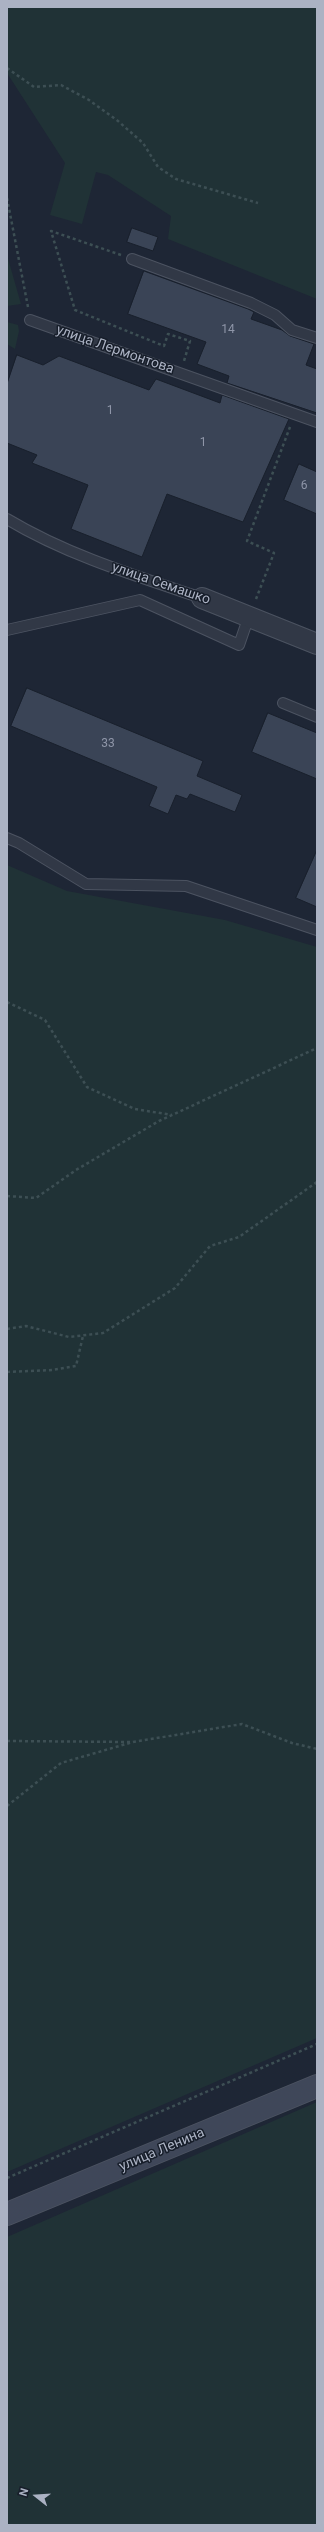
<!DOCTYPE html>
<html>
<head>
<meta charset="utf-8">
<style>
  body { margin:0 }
  #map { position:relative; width:324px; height:2532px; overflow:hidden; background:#1e2635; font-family:Roboto,sans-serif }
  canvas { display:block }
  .frame { position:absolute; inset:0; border:8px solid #abb2c3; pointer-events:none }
  .north { position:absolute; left:16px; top:2476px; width:40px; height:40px; -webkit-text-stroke:3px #171e2a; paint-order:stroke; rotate:287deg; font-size:11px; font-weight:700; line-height:16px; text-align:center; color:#abb2c3 }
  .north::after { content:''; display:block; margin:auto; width:14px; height:18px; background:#abb2c3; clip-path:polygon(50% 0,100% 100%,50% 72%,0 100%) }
</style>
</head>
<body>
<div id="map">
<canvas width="324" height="2532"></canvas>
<div class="frame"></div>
<div class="north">N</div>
</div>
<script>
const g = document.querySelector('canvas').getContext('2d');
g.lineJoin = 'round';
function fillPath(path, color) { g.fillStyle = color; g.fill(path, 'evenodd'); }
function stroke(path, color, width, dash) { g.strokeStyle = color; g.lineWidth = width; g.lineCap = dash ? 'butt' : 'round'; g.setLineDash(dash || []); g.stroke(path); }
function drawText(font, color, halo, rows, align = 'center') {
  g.font = font + ' Roboto,sans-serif'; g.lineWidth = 3; g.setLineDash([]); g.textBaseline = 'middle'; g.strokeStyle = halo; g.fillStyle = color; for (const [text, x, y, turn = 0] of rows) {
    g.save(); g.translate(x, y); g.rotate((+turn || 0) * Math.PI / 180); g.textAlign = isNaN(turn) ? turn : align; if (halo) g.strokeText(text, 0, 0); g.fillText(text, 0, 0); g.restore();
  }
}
fillPath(new Path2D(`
  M7 7H317V299L168 239 171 216 108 175 96 172 82 224 50 215 65 163 7 73Z
  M7 255 21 304 7 306Z
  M7 322 18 325 19 331 15 349 7 344Z
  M7 865 67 891 225 920 317 947V2038L7 2172Z
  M317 2102V2525H7V2237Z`), '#203236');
const building = new Path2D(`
  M132 228 158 237 153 251 127 242Z
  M144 271 248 309 254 312 251 319 282 330 290 336 314 344 306 365 317 369V413L227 383 229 376 197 364 206 342 128 314Z
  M17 355 43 365 59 356 149 390 156 379 220 403 222 395 289 419 243 522 167 494 142 557 71 529 88 485 32 463 37 455 7 443V384Z
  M299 464 317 472V514L284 500Z
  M27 688 203 761 197 776 242 795 235 812 190 794 187 799 176 795 168 814 149 806 157 787 11 726Z
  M268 713 317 733V779L252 752Z
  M317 850V907L296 898Z`);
fillPath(building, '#3a4456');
stroke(building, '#19202c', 1);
const lane = new Path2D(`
  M132 259 251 303 275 315 292 330 317 338
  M30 320 317 422
  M7 519C67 555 136 576 202 598
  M7 630 140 600 239 645 249 616
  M283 703 317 717
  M7 838 19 843 86 884 186 886 317 930`);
const street = new Path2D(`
  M202 598 317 644`);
const secondary = new Path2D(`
  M7 2214 317 2086`);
stroke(lane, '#4c5361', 12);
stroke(street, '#4c5361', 22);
stroke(secondary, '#4c5361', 24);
stroke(new Path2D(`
  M7 68 34 87 61 85 89 100 118 121 143 143 158 167 176 179 258 203
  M7 198 28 307
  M121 255 51 231 75 310 164 346 168 334 190 341 184 361
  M256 599 274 553 247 541 290 427
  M7 1002 45 1020 87 1087 135 1109 172 1115
  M7 1196 36 1198 76 1170 159 1121 317 1048
  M7 1329 26 1326 69 1337 103 1333 175 1288 210 1246 239 1237 317 1182
  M7 1372 52 1370 76 1366 83 1336
  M7 1741 130 1742
  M7 1806 61 1763 133 1742 242 1724 292 1743 317 1749
  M7 2178 317 2044`), '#3d4f54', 2.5, [3, 3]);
stroke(lane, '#313846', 10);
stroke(street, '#313846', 20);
stroke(secondary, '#3f4759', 22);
drawText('12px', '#8f96a8', null, [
  ["14",228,330],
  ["1",110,411],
  ["1",203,443],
  ["6",304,486],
  ["33",108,744]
]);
drawText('14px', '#abb2c3', '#171e2a', [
  ["улица Лермонтова",115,350,19],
  ["улица Семашко",161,584,19],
  ["улица Ленина",162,2150,-23]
]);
</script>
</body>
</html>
